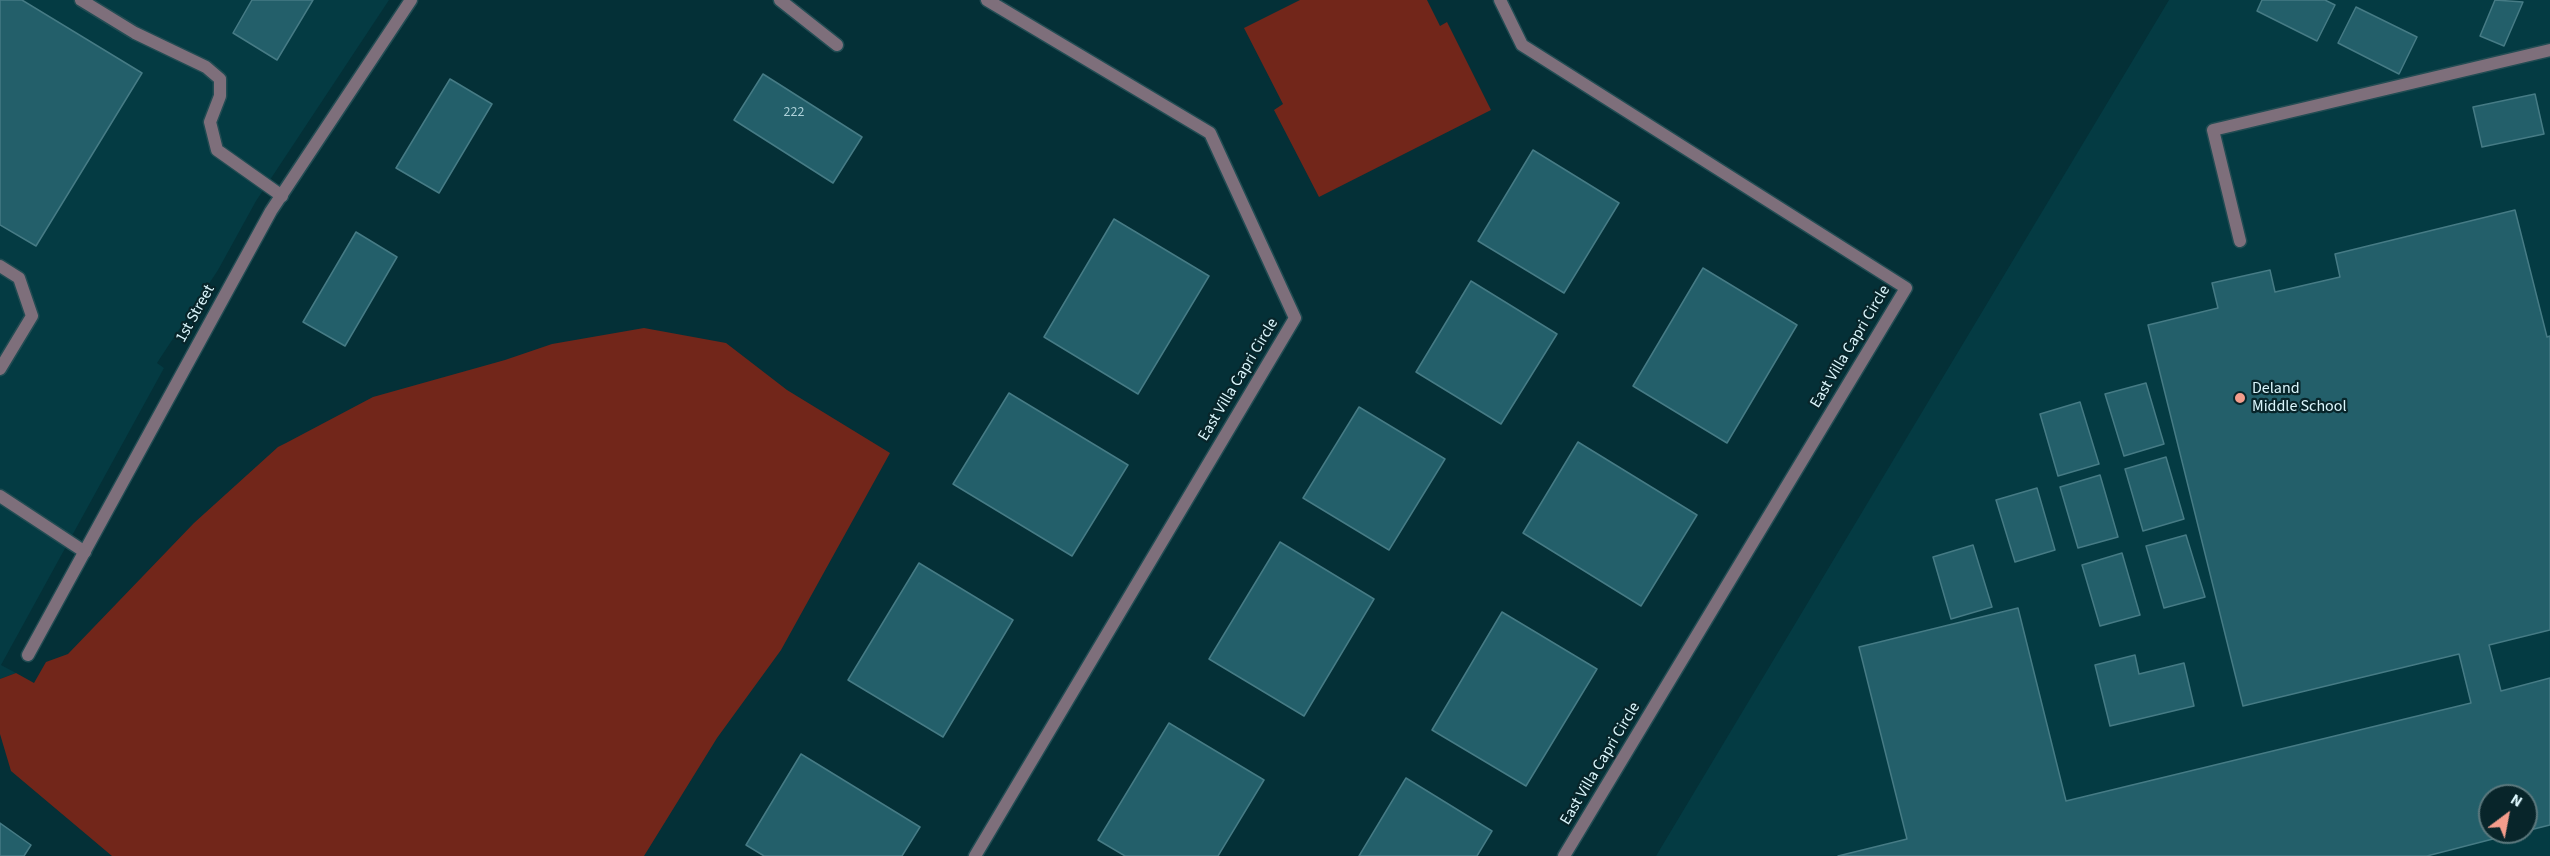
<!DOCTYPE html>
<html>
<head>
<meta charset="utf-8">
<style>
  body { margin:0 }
  #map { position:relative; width:2550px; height:856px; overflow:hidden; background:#043037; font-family:"Source Sans 3",sans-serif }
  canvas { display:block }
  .north { position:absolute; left:2478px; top:784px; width:60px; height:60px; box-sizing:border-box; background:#08252a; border:2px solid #5c797e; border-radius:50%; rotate:32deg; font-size:16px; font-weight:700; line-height:24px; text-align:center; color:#dbf6fc }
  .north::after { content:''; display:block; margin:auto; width:21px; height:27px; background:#f49d8c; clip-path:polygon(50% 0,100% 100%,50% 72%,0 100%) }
</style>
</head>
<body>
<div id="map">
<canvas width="2550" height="856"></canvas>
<div class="north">N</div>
</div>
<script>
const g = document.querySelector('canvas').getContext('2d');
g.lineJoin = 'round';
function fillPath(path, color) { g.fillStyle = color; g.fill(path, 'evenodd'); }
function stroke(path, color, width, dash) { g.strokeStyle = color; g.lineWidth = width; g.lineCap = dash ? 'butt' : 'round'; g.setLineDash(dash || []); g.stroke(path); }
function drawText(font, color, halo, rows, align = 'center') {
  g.font = font + ' "Source Sans 3",sans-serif'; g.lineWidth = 4.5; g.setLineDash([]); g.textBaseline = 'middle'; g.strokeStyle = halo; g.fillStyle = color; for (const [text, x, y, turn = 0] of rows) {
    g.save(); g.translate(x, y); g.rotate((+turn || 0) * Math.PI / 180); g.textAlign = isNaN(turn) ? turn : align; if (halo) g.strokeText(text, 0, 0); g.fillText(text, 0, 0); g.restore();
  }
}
fillPath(new Path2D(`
  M0 0H389L256 201 218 270 157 363 164 368 1 665 16 673 0 679Z
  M2169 0H2550V856H1656ZM2490 796H2526V832H2490Z`), '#043b43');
fillPath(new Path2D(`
  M1300 0H1427L1440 26 1447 22 1491 110 1319 197 1274 110 1283 104 1244 28Z
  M644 328 726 343 787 390 890 453 781 650 717 738 644 856H112L11 771 0 734V679L16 673 34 683 46 662 68 654 194 523 278 447 286 443 373 397 505 360 552 344Z`), '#72261a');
const building = new Path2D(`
  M0 0H22L142 73 36 246 0 225Z
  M252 0H313L277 60 233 33Z
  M2262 0H2325L2335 5 2317 41 2257 11Z
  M2495 0 2523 2 2504 46 2480 36Z
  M2356 7 2417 37 2399 74 2338 43Z
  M763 74 862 137 833 183 734 120Z
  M450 79 492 104 439 193 396 168Z
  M2535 94 2544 134 2482 147 2473 107Z
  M1533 150 1619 203 1564 293 1478 241Z
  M2515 210 2547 337 2550 336V630L2489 645 2501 691 2550 678V825L2526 831V796H2490V832H2520L2427 856H1838L1907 839 1859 647 2018 608 2066 801 2471 703 2459 654 2243 706 2148 325 2218 308 2212 283 2270 270 2275 292 2340 277 2335 254Z
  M1114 219 1209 276 1138 394 1044 337Z
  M356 232 397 257 345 346 303 322Z
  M1703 268 1797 325 1727 443 1633 386Z
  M1471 281 1557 334 1501 424 1416 372Z
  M2146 383 2164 444 2124 456 2105 394Z
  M1009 393 1128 465 1072 556 953 484Z
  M2080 402 2099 464 2058 476 2040 414Z
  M1359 407 1445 459 1389 550 1303 498Z
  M1578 442 1697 515 1641 606 1523 533Z
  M2166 457 2184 519 2143 531 2125 469Z
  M2100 475 2118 537 2078 548 2060 487Z
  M2037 488 2055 550 2015 562 1996 500Z
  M2186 535 2205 597 2164 608 2146 546Z
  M1280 542 1374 599 1304 716 1209 659Z
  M1973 545 1992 607 1951 619 1933 557Z
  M2122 553 2140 615 2100 626 2082 565Z
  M919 563 1013 620 943 737 848 680Z
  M1502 612 1597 669 1526 786 1432 730Z
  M2135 655 2139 674 2184 663 2194 706 2110 726 2095 665Z
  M1169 723 1264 780 1218 856H1125L1098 840Z
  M801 754 920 827 902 856H764L746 845Z
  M1406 778 1492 831 1477 856H1359Z
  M0 823 31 845 24 856H0Z`);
fillPath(building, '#235f6a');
stroke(building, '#467b85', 1.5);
const lane = new Path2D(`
  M81 0 135 33 206 67 220 79V96L210 122 217 150 282 196
  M2240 241 2213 130 2550 50
  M0 266 19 278 32 316 0 369
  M0 496 85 552`);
const street = new Path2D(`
  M780 0 837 45
  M1500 0 1522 45 1906 288 1564 856
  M28 655 271 211 411 0
  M975 856 1295 318 1210 133 987 0`);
stroke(lane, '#224c53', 15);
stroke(street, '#224c53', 15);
stroke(lane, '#7e6f7b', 12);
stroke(street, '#7e6f7b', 12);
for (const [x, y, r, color] of [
  [2240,398,6,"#f49d8c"]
]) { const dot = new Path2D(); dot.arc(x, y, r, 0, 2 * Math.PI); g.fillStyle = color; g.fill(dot); stroke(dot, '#08252a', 2); }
drawText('14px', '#add0d8', null, [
  ["222",794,113]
]);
drawText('16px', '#dbf6fc', '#08252a', [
  ["1st Street",196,314,-61],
  ["East Villa Capri Circle",1851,347,-59],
  ["East Villa Capri Circle",1239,380,-59],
  ["East Villa Capri Circle",1601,764,-59]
]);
drawText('16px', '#dbf6fc', '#08252a', [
  ["Deland",2252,389],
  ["Middle School",2252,407]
], 'left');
</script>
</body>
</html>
